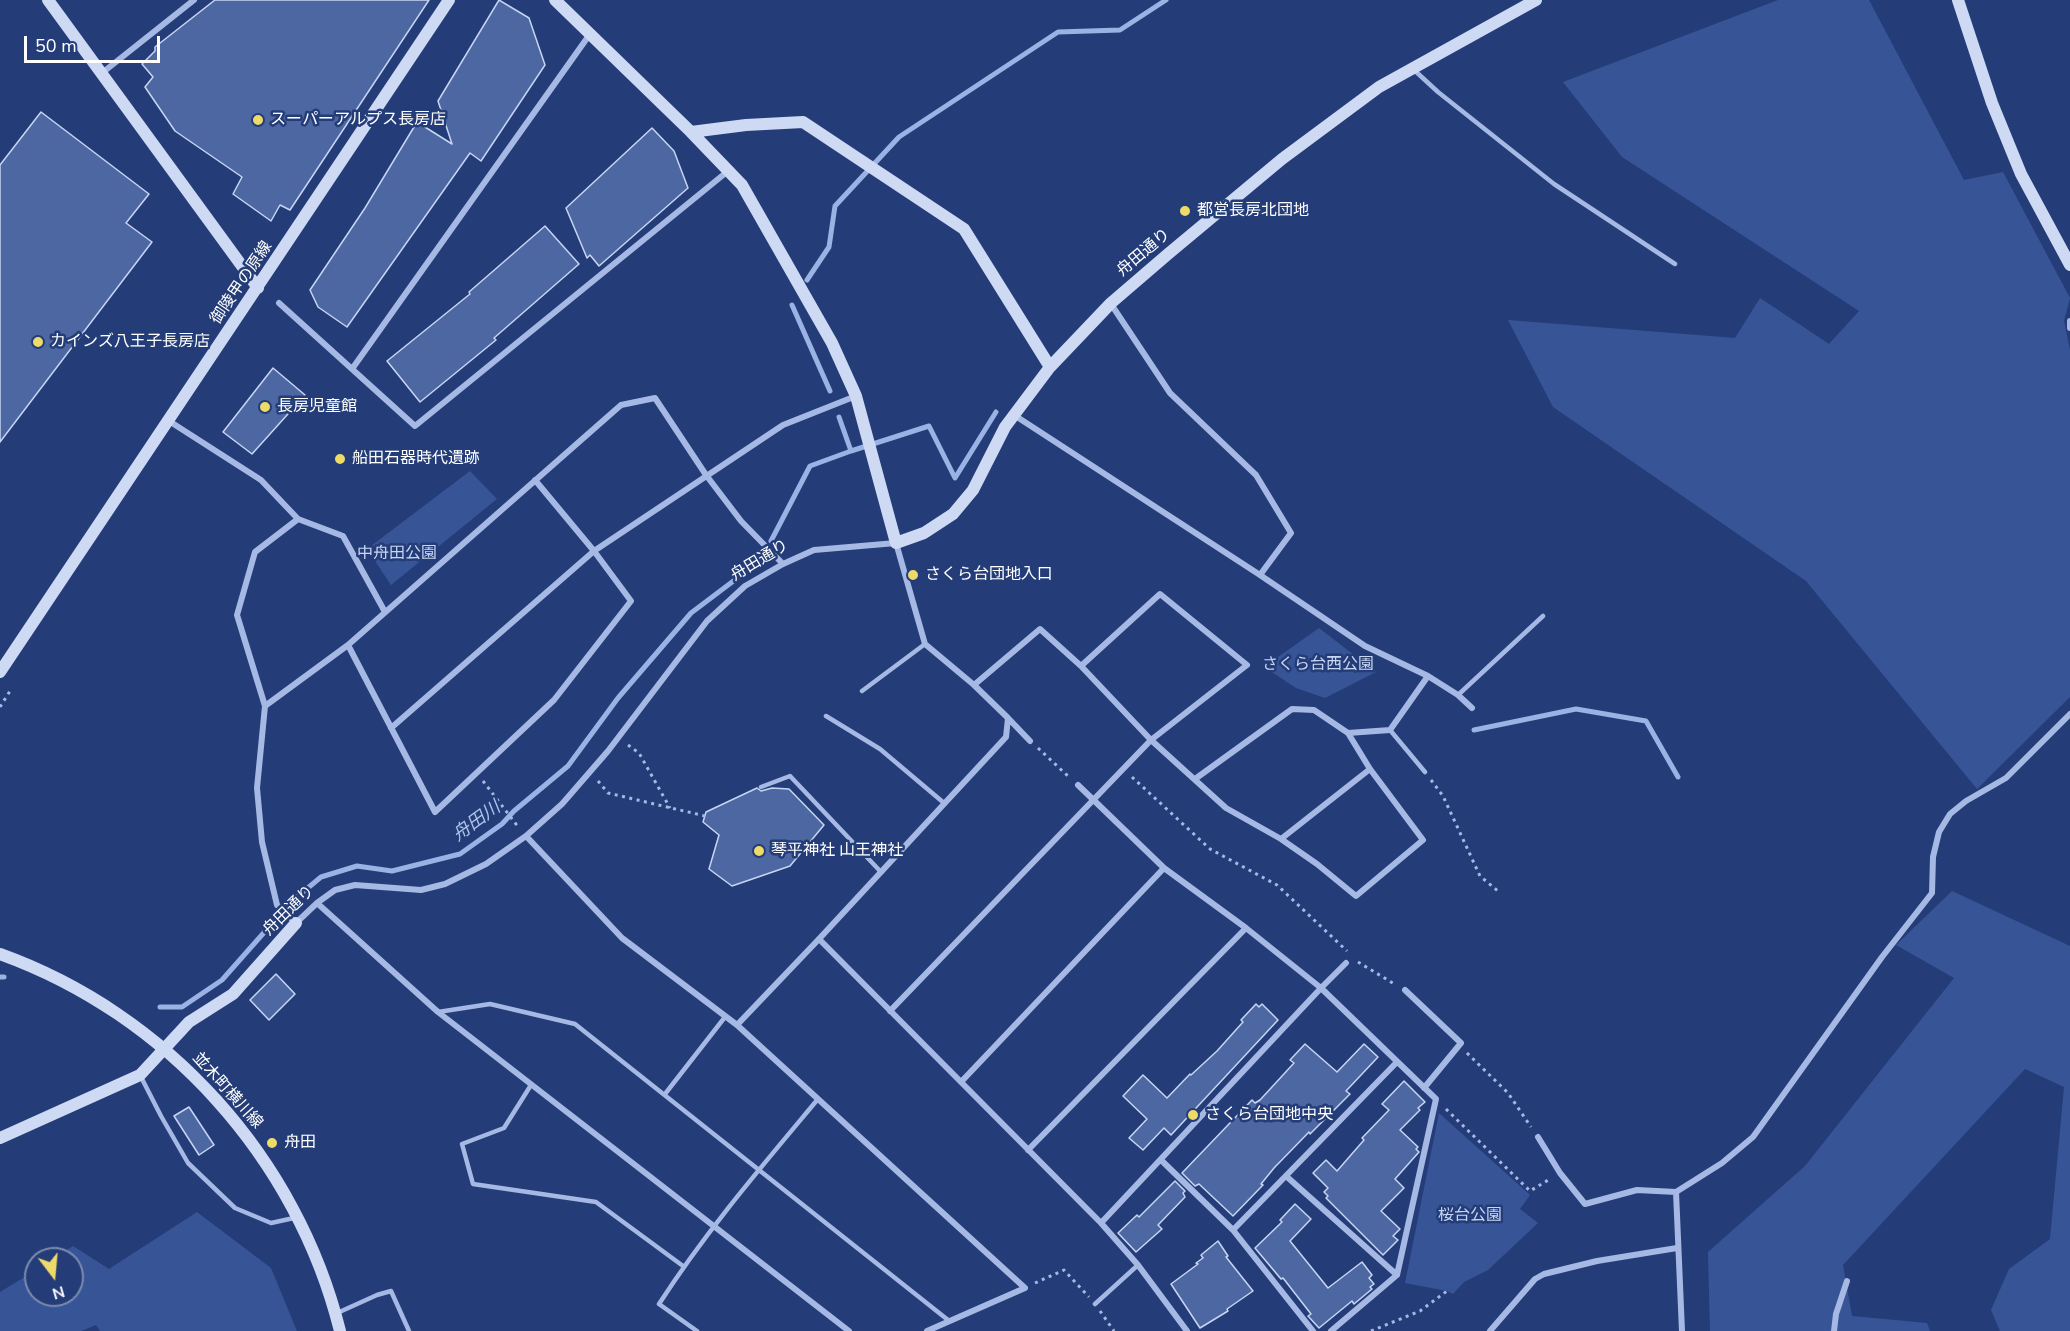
<!DOCTYPE html>
<html>
<head>
<meta charset="utf-8">
<style>
  body { margin:0 }
  #map { position:relative; width:2070px; height:1331px; overflow:hidden; background:#243d78; font-family:"Nunito Sans",sans-serif }
  canvas { display:block }
  .north { position:absolute; left:24px; top:1247px; width:60px; height:60px; box-sizing:border-box; background:#243d78; border:2px solid #7c8bae; border-radius:50%; rotate:164deg; font-size:16px; font-weight:700; line-height:24px; text-align:center; color:#fff }
  .north::after { content:''; display:block; margin:auto; width:21px; height:27px; background:#eeda69; clip-path:polygon(50% 0,100% 100%,50% 72%,0 100%) }
  .scale { position:absolute; left:24px; top:36px; width:136px; height:27px; box-sizing:border-box; border:3px solid #fff; border-top:0; padding-left:8px; font-size:18px; line-height:21px; white-space:nowrap; color:#fff; -webkit-text-stroke:4px #243d78; paint-order:stroke }
</style>
</head>
<body>
<div id="map">
<canvas width="2070" height="1331"></canvas>
<div class="north">N</div>
<div class="scale">50 m</div>
</div>
<script>
const g = document.querySelector('canvas').getContext('2d');
g.lineJoin = 'round';
function fillPath(path, color) { g.fillStyle = color; g.fill(path, 'evenodd'); }
function stroke(path, color, width, dash) { g.strokeStyle = color; g.lineWidth = width; g.lineCap = dash ? 'butt' : 'round'; g.setLineDash(dash || []); g.stroke(path); }
function drawText(font, color, halo, rows, align = 'center') {
  g.font = font + ' "Nunito Sans","Noto Sans JP",sans-serif'; g.lineWidth = 5; g.setLineDash([]); g.textBaseline = 'middle'; g.strokeStyle = halo; g.fillStyle = color; for (const [text, x, y, turn = 0] of rows) {
    g.save(); g.translate(x, y); g.rotate((+turn || 0) * Math.PI / 180); g.textAlign = isNaN(turn) ? turn : align; if (halo) g.strokeText(text, 0, 0); g.fillText(text, 0, 0); g.restore();
  }
}
fillPath(new Path2D(`
  M1778 0H1869L1964 180 2003 172 2070 298 2064 321 2070 350V697L1977 789 1806 581 1553 407 1508 320 1735 338 1760 298 1829 344 1859 311 1622 157 1563 82Z
  M470 471 497 499 391 585 367 549Z
  M1319 628 1376 672 1325 698 1296 688 1264 667Z
  M1952 891 2070 946V1331H2000L1991 1310 2009 1269 2050 1239 2064 1087 2025 1069 1843 1265 1852 1316 1927 1323 1930 1331H1710L1708 1252 1805 1166 1954 978 1896 945Z
  M1439 1113 1530 1195 1520 1209 1538 1223 1488 1270 1464 1282 1453 1294 1447 1291 1405 1283Z
  M197 1212 271 1268 297 1331H100L96 1325 81 1331H0V1292L36 1270V1295H72V1259H53L73 1246 109 1269Z`), '#375596');
stroke(new Path2D(`
  M807 280 829 247 835 206 899 137 1058 32 1120 30 1166 0
  M792 305 830 391
  M851 451 929 426 955 478 996 412
  M771 541 810 466 851 451 839 417
  M1474 730 1576 709 1646 721 1678 777
  M0 977H4
  M160 1007H182L222 980 291 902 321 877 357 866 392 871 460 854 502 824 514 811 568 766 618 698 691 613 744 573 759 559`), '#9ab2e4', 5);
const building = new Path2D(`
  M215 0H429L290 210 280 205 271 221 233 194 242 177 175 131 145 87 153 77 142 64 155 51V47Z
  M499 0 529 18 545 65 481 161 470 153 347 327 318 307 310 290 365 208 417 122 452 144 438 101Z
  M41 112 149 194 126 223 152 242 0 442V165Z
  M652 128 674 151 688 188 599 266 590 255 587 258 566 208Z
  M545 226 579 264 494 338 496 340 420 402 387 361 470 294 469 292Z
  M273 368 305 395 252 454 223 432Z
  M757 788 761 791 772 788 789 789 824 825 790 866 732 886 709 869 719 835 703 822 706 812Z
  M276 974 295 994 269 1020 250 1000Z
  M1256 1004 1259 1007 1262 1004 1278 1020 1171 1135 1164 1128 1143 1150 1129 1138 1147 1119 1123 1096 1143 1075 1167 1098 1190 1074 1191 1075 1217 1051 1243 1022 1241 1020Z
  M1305 1044 1337 1072 1364 1044 1378 1057 1346 1091 1350 1094 1310 1134 1309 1132 1274 1168 1261 1184 1263 1185 1233 1216 1199 1184 1195 1186 1182 1173 1252 1100 1255 1103 1260 1100 1294 1063 1290 1060Z
  M1404 1081 1425 1102 1418 1108 1420 1110 1400 1130 1418 1147 1416 1149 1419 1152 1395 1179 1404 1188 1381 1211 1400 1229 1393 1236 1398 1240 1383 1255 1326 1198 1328 1196 1324 1192 1328 1188 1313 1173 1326 1160 1337 1171 1364 1140 1362 1138 1389 1110 1382 1104Z
  M189 1107 214 1145 199 1155 174 1116Z
  M1175 1181 1185 1191 1183 1193 1185 1197 1158 1225 1162 1229 1136 1252 1118 1233 1137 1215 1139 1217Z
  M1295 1204 1311 1219 1290 1241 1328 1288 1362 1262 1372 1275 1369 1278 1374 1284 1370 1287 1372 1289 1354 1304 1352 1301 1319 1328 1308 1316 1311 1314 1283 1278 1281 1279 1255 1248 1282 1222 1280 1220Z
  M1218 1241 1228 1256 1226 1257 1253 1291 1227 1309 1228 1311 1200 1328 1171 1284 1198 1264 1196 1263 1203 1258 1201 1255Z`);
fillPath(building, '#4c67a2');
stroke(building, '#c8d6f3', 1.5);
stroke(new Path2D(`
  M0 707 10 691
  M628 745 639 753 670 808
  M1038 748 1070 778
  M1132 777 1210 849 1277 885 1347 951
  M1431 780 1443 796 1480 876 1499 892
  M483 781 519 828
  M598 781 608 793 705 816
  M1358 962 1396 985
  M1467 1053 1508 1093 1531 1127
  M1446 1109 1530 1191 1550 1179
  M1035 1283 1064 1270 1089 1297
  M1100 1311 1114 1331
  M1371 1331 1420 1311 1447 1291`), '#a6b9e4', 3, [3, 4.5]);
stroke(new Path2D(`
  M1413 69 1438 92 1554 184 1675 264
  M862 691 925 644
  M1458 695 1543 616
  M826 716 880 749 944 803
  M1390 730 1425 772
  M761 787 790 776 880 871
  M438 1012 490 1004 575 1024 948 1320
  M140 1075 161 1116 188 1163 235 1208 271 1223 294 1218
  M531 1085 504 1128 462 1144 473 1184 596 1202 683 1266
  M665 1094 725 1017
  M1095 1304 1138 1265
  M335 1314 377 1295 391 1291 409 1331
  M697 1331 659 1304C706 1231 762 1166 818 1099`), '#a6b9e4', 4.5);
stroke(new Path2D(`
  M102 73 194 0
  M279 303 415 426 728 171
  M2070 321V328
  M352 369 590 34
  M1014 415 1260 575 1291 533 1256 475 1170 393 1111 304
  M169 421 261 480 298 519 343 536 385 612
  M298 519 255 552 237 615 265 706 257 788 262 842 277 905 296 923 317 903 335 890 355 885 421 890 445 884 486 864 526 836 562 804 608 751 707 621 745 586 783 564 814 550 896 543 925 644 974 685 1008 718 1006 737 819 939 737 1025
  M1260 575 1365 646 1428 676 1390 730 1348 733
  M348 645 621 405 655 398 706 475 741 521 783 564
  M1081 666 1160 594 1247 665 1151 740 1226 808 1281 839 1317 864 1356 896 1423 840 1370 769 1348 733 1314 710 1292 709 1195 779
  M1428 676 1458 695 1472 708
  M265 706 348 645 435 812 554 700 631 601 594 551 535 480
  M1008 718 1030 741
  M391 728 594 551 783 425 856 396
  M1078 785 1164 868 1246 928 1321 988 1101 1223
  M526 836 622 938 737 1025 1025 1288 927 1331
  M1281 839 1370 769
  M317 903 438 1012 849 1331
  M819 939 1101 1223 1138 1265 1187 1331
  M1405 990 1461 1043 1424 1088
  M890 1011 1151 740 1081 666 1040 629 974 685
  M961 1082 1164 868
  M1538 1137 1560 1173 1585 1204 1637 1190 1676 1192
  M1028 1150 1246 928
  M1161 1160 1233 1230 1313 1331
  M1286 1176 1397 1275
  M1233 1230 1397 1062
  M1331 1331 1397 1275 1436 1099 1321 988 1346 963
  M1490 1331 1535 1279 1544 1274 1597 1261 1677 1248
  M1682 1331 1676 1192 1722 1163 1753 1137 1882 957 1932 893 1933 857 1939 832 1950 814 1966 801 2006 778 2070 714
  M1834 1331 1836 1314 1847 1281`), '#a6b9e4', 6);
stroke(new Path2D(`
  M48 0 258 288
  M555 0 691 132 742 185 832 343 856 396 896 543 924 533 953 514 973 490 1005 427 1050 367 1111 303 1168 254 1282 159 1379 87 1536 0
  M1958 0 1992 103 2021 174 2070 265
  M691 132 746 125 803 122 964 229 1050 367
  M0 672 449 0
  M0 954C167 1014 297 1158 340 1331
  M0 1138 140 1075 189 1022 233 994 296 923`), '#ced9f4', 12);
for (const [x, y, r, color] of [
  [258,120,6,"#eeda69"],
  [1185,211,6,"#eeda69"],
  [38,342,6,"#eeda69"],
  [265,407,6,"#eeda69"],
  [340,459,6,"#eeda69"],
  [913,575,6,"#eeda69"],
  [759,851,6,"#eeda69"],
  [1193,1115,6,"#eeda69"],
  [272,1143,6,"#eeda69"]
]) { const dot = new Path2D(); dot.arc(x, y, r, 0, 2 * Math.PI); g.fillStyle = color; g.fill(dot); stroke(dot, '#243d78', 2); }
drawText('16px', '#fff', '#243d78', [
  ["スーパーアルプス長房店",270,120],
  ["都営長房北団地",1197,211],
  ["カインズ八王子長房店",50,342],
  ["長房児童館",277,407],
  ["船田石器時代遺跡",352,459],
  ["さくら台団地入口",925,575],
  ["琴平神社 山王神社",771,851],
  ["さくら台団地中央",1205,1115],
  ["舟田",284,1143]
], 'left');
drawText('16px', '#fff', '#243d78', [
  ["舟田通り",1144,253,-40],
  ["御陵甲の原線",242,283,-56],
  ["舟田通り",760,561,-31],
  ["舟田通り",289,911,-44],
  ["並木町横川線",227,1091,48]
]);
drawText('16px', '#c8d6f3', '#243d78', [
  ["中舟田公園",397,554],
  ["さくら台西公園",1318,665],
  ["桜台公園",1470,1216]
]);
drawText('italic 18px', '#b0c3ec', '#243d78', [
  ["舟田川",477,822,-36]
]);
</script>
</body>
</html>
